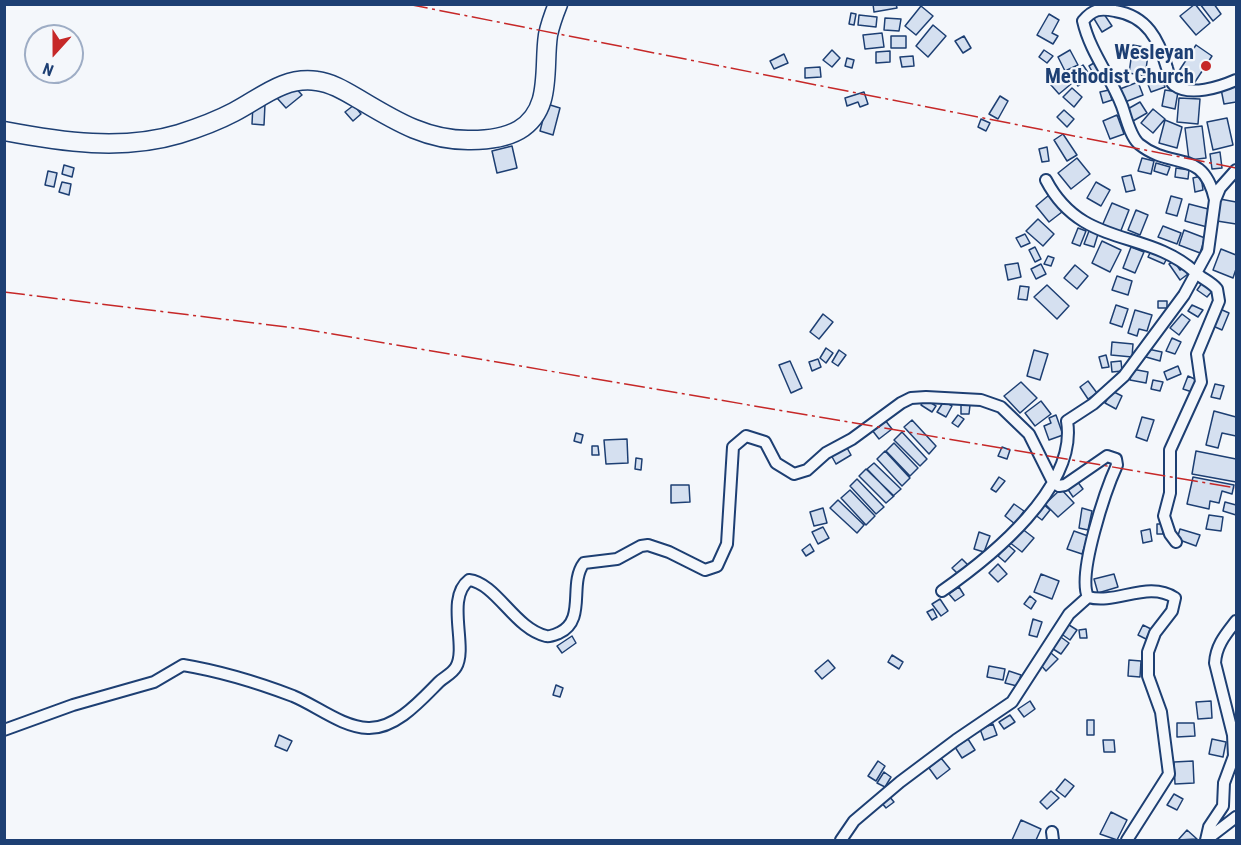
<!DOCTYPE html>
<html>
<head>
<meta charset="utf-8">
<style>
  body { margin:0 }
  #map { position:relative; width:1241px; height:845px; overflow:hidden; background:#f4f7fb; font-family:"Roboto Condensed",sans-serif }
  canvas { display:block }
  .frame { position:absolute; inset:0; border:6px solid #1d3f73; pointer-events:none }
  .north { position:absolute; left:24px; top:24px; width:60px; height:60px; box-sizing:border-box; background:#f4f7fb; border:2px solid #9eadc5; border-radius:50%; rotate:201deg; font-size:16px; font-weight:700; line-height:24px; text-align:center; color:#1d3f73 }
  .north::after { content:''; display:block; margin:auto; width:21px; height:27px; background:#c62828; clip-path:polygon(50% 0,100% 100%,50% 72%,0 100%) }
</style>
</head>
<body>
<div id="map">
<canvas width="1241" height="845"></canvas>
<div class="frame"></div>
<div class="north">N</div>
</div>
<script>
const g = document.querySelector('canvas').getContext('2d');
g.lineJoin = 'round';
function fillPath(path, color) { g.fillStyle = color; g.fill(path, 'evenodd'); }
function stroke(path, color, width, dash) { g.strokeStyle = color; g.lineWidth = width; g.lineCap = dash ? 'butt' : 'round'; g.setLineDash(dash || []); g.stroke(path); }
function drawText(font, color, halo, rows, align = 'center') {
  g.font = font + ' "Roboto Condensed",sans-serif'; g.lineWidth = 4.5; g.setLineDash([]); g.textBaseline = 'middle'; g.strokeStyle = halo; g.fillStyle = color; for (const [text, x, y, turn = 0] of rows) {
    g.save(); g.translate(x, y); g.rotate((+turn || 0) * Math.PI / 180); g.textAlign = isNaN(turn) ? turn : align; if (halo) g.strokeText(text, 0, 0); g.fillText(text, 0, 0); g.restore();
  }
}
const building = new Path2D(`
  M873 4H896L897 8 874 12Z
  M1195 4 1210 23 1196 35 1180 16Z
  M1200 4H1214L1221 14 1213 21Z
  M921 6 933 16 916 35 905 26Z
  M1102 11 1112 26 1102 32 1093 17Z
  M851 13 856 14 854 25 849 24Z
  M1049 14 1059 20 1052 33 1058 36 1053 44 1037 35Z
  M859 15 877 17 876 27 858 25Z
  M885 18 901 19 899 31 884 30Z
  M933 25 946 36 928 57 916 46Z
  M882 33 884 47 865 49 863 35Z
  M891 36H906V48H891Z
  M964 36 971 48 963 53 955 41Z
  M1133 45 1149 48 1145 76 1129 73Z
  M1196 45 1212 56 1191 88 1175 77Z
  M832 50 840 58 832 67 823 60Z
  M1044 50 1053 56 1047 63 1039 57Z
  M1070 50 1078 65 1065 71 1058 57Z
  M890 51V62L876 63V52Z
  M784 54 788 63 774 69 770 61Z
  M913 56 914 66 902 67 900 57Z
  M847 58 854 60 852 68 845 66Z
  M1097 61 1105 75 1097 80 1089 66Z
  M1083 65 1091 77 1078 86 1070 74Z
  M820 67 821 77 805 78V68Z
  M1064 75 1071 84 1059 94 1051 85Z
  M1161 77 1165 87 1151 92 1147 82Z
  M1138 82 1143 95 1125 102 1120 89Z
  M292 84 302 95 286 108 277 98Z
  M1236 86V102L1224 104 1221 89Z
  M1072 88 1082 97 1074 107 1063 97Z
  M1109 90 1112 100 1103 103 1100 92Z
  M1165 90 1178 92 1175 109 1162 106Z
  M864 92 868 104 860 107 858 102 847 106 845 98Z
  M1000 96 1008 101 998 119 989 114Z
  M1179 98 1200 99 1198 124 1177 122Z
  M1140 102 1147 113 1133 121 1126 110Z
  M253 104H265L264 125 252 124Z
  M547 104 560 108 553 135 540 131Z
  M354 105 361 114 353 121 345 112Z
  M1153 109 1165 119 1153 133 1141 123Z
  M1064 110 1074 119 1067 127 1057 117Z
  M1117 115 1124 134 1110 139 1103 121Z
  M1227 118 1233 145 1213 150 1207 122Z
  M981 119 990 123 986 131 978 127Z
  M1165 120 1182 127 1177 148 1159 143Z
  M1202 126 1206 158 1189 160 1185 128Z
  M1063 134 1077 155 1067 161 1054 140Z
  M512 146 517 168 497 173 492 151Z
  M1047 147 1049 161 1042 162 1039 149Z
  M1220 152 1222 168 1212 169 1210 154Z
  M1077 158 1090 174 1071 189 1058 173Z
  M1142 158 1154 161 1151 174 1138 171Z
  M1156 163 1170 167 1167 175 1154 171Z
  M64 165 74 168 72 177 62 174Z
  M1176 168 1189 170 1188 179 1175 177Z
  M48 171 57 173 54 187 45 185Z
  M1131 175 1135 190 1126 192 1122 177Z
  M1201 176 1203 190 1195 192 1193 178Z
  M62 182 71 184 69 195 59 192Z
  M1096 182 1110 190 1101 206 1087 198Z
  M1049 195 1062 212 1049 222 1036 206Z
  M1171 196 1182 199 1177 216 1166 213Z
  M1220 199 1236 202V224L1217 221Z
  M1112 203 1129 210 1120 233 1102 226Z
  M1189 204 1212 210 1207 227 1185 221Z
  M1136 210 1148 215 1140 235 1128 230Z
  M1038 219 1054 234 1043 246 1026 231Z
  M1163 226 1181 233 1177 244 1158 237Z
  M1078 228 1086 231 1080 246 1072 243Z
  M1184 230 1205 238 1200 253 1179 245Z
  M1089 231 1098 234 1094 247 1084 244Z
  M1025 234 1030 243 1021 247 1016 238Z
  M1102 241 1121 250 1110 272 1092 263Z
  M1035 247 1041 259 1035 262 1029 250Z
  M1131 247 1144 252 1135 273 1123 268Z
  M1221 249 1236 255V269L1233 278 1213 270Z
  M1151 251 1167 258 1164 264 1148 257Z
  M1048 256 1054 258 1051 266 1044 264Z
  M1174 261 1180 270 1184 268 1188 274 1180 280 1169 264Z
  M1018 263 1021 277 1008 280 1005 265Z
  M1041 264 1046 274 1036 279 1031 269Z
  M1075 265 1088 276 1077 289 1064 278Z
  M1117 276 1132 281 1128 295 1112 290Z
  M1202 283 1213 290 1207 297 1197 290Z
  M1047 285 1069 306 1057 319 1034 297Z
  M1020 286 1029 287 1027 300 1018 299Z
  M1158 301H1167V308H1158Z
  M1116 305 1128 309 1122 327 1110 323Z
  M1192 305 1203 310 1198 317 1188 311Z
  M1220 309 1229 313 1222 330 1213 326Z
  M1135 310 1152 315 1147 331 1139 329 1137 336 1128 333Z
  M823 314 833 322 819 339 810 332Z
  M1182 314 1190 320 1179 335 1170 328Z
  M1172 338 1181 342 1175 354 1166 351Z
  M1112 342 1133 344 1132 357 1111 355Z
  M826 348 833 353 826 363 820 358Z
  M1148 349 1162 352 1160 361 1146 357Z
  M839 350 846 355 838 366 832 362Z
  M1034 350 1048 354 1040 380 1027 376Z
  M1106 355 1109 367 1102 368 1099 357Z
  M818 359 821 367 812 371 809 362Z
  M790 361 802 388 791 393 779 365Z
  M1121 361 1122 371 1112 372 1111 362Z
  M1178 366 1181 374 1167 380 1164 372Z
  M1132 369 1148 372 1146 383 1130 380Z
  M1188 376 1197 380 1192 392 1183 389Z
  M1153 380 1163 382 1160 391 1151 389Z
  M1088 381 1097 393 1088 399 1080 387Z
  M1021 382 1037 398 1020 413 1004 396Z
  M1215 384 1224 386 1220 399 1211 397Z
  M1112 391 1122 396 1116 409 1105 403Z
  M925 399 936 406 932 412 921 405Z
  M944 401 952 406 946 417 937 412Z
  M1041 401 1051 414 1035 426 1025 413Z
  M961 405H970L969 414H961Z
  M1214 411 1236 417V436L1222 433 1218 448 1206 445Z
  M958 415 964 419 958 427 952 423Z
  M1056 415 1063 435 1049 440 1044 426 1051 423 1049 418Z
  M1142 417 1154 420 1147 441 1136 437Z
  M885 420 892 429 879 439 872 430Z
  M912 420 936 446 929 454 904 427Z
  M902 432 927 459 920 466 894 440Z
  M576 433 583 435 581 443 574 441Z
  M627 439 628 463 606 464 604 440Z
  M894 443 918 468 910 476 886 451Z
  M592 446H598L599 455H592Z
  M846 446 851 455 836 464 831 455Z
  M1002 447 1010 450 1007 459 998 456Z
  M885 451 910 478 902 486 877 459Z
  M1196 451 1236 459V482L1192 474Z
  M636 458 642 459 641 470 635 469Z
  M874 463 901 489 893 496 867 469Z
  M866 469 894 496 886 503 859 476Z
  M999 477 1005 481 996 492 991 489Z
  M1193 477 1234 485 1232 494 1222 491 1219 503 1210 501 1209 509 1187 504Z
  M857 479 884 507 876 514 850 486Z
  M1077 481 1083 489 1073 497 1067 488Z
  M671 485H689L690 502 671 503Z
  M1061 489 1074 503 1058 517 1045 504Z
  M850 490 875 516 866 525 841 498Z
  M838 500 864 525 857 533 830 508Z
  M1225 502 1236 505V515L1223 511Z
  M1014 504 1024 511 1015 524 1005 516Z
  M1043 504 1050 510 1042 520 1034 514Z
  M823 508 827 523 814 526 810 512Z
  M1082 508 1092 511 1088 530 1079 528Z
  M1209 515 1223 517 1221 531 1206 529Z
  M1157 524H1162L1163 534H1157Z
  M823 527 829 538 818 544 812 532Z
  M1021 528 1034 538 1022 552 1009 542Z
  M1150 529 1152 541 1143 543 1141 531Z
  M1180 529 1200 535 1196 546 1177 539Z
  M1074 531 1088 536 1082 554 1067 549Z
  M979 532 990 536 984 552 974 549Z
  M810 544 814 551 806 556 802 550Z
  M1008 545 1015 551 1005 562 998 556Z
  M962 559 968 565 958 574 952 568Z
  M998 564 1007 574 998 582 989 573Z
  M1041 574 1059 581 1052 599 1034 592Z
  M1114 574 1118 587 1098 593 1094 579Z
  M959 587 964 595 955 601 949 594Z
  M1030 596 1036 601 1031 609 1024 604Z
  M940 599 948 611 941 616 932 604Z
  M933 609 937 617 932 620 927 612Z
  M1033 619 1042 622 1037 637 1029 635Z
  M1066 623 1077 630 1070 640 1060 633Z
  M1143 625 1151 629 1146 639 1138 635Z
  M1086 629 1087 638H1080L1079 630Z
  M1058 635 1069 643 1061 654 1050 647Z
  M572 636 576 643 562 653 557 646Z
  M1051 653 1058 659 1046 671 1040 664Z
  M892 655 903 662 899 669 888 662Z
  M828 660 835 668 822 679 815 671Z
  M1129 660 1141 661 1140 677 1128 676Z
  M989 666 1005 669 1003 680 987 677Z
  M1009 671 1021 675 1017 686 1005 683Z
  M556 685 563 688 560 697 553 695Z
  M1030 701 1035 709 1024 717 1018 709Z
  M1211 701 1212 718 1198 719 1196 702Z
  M1010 715 1015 722 1004 729 999 722Z
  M1087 720H1094V735H1087Z
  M1177 723H1194L1195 736 1177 737Z
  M993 724 997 735 984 740 980 729Z
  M279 735 292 741 287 751 275 746Z
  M968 739 975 750 962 758 955 747Z
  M1212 739 1226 742 1223 757 1209 754Z
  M1103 740H1114L1115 752H1104Z
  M941 758 950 769 937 779 929 768Z
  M878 761 885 766 876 781 868 776Z
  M1193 761 1194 783 1175 784 1174 762Z
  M884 772 891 777 885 787 877 783Z
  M1065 779 1074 786 1065 797 1056 790Z
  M1051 791 1059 798 1047 809 1040 802Z
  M1174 794 1183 799 1177 810 1167 805Z
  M889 796 894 802 886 808 881 802Z
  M1111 812 1127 820 1117 840 1100 834Z
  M1021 820 1041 829 1036 840H1012Z
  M1187 830 1197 839 1178 840Z`);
fillPath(building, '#d5e0f0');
stroke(building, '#1d3f73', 1.5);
const minor = new Path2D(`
  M1046 180C1082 249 1146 228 1195 272 1202 279 1210 281 1217 289L1219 301 1197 354 1201 382 1170 450V493L1164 516 1170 534 1176 542
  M1215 200C1203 147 1172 171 1139 144 1130 136 1126 117 1122 106 1111 77 1090 52 1083 21 1093 9 1100 8 1115 11 1147 16 1159 40 1167 68 1169 74 1169 81 1174 85 1190 97 1220 87 1236 80
  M942 591C991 557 1078 487 1067 421L1093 404 1124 376 1184 295 1208 251 1215 200 1220 188 1236 170
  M4 730 73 705 154 682 183 665C219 671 259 683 293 696 317 706 342 727 368 728 396 729 421 700 439 682 444 677 452 674 456 667 468 647 445 598 469 580 496 583 515 629 546 636 550 637 554 635 559 633 587 620 568 584 584 563L617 559 641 546 648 545 669 552 705 570 717 566 727 544 733 447 746 436 765 442 776 463 794 474 807 470 826 453 852 439 901 403 911 398 926 397 981 400 1001 407 1029 434 1053 482 1059 486 1065 485 1107 456 1116 459 1117 465C1106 489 1077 574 1088 597 1116 605 1148 580 1175 598L1172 611 1155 633 1148 652V676L1161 712 1169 774 1127 840
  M1052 832 1053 840
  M841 840 854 821 900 782 956 740 1012 702 1069 614 1088 597
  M1206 840 1209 827 1223 806 1224 783 1234 756 1233 735 1215 663C1216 645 1226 634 1236 621
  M1206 840 1236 817`);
const trunk = new Path2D(`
  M4 131C62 142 122 151 179 134 198 128 217 121 234 112 261 98 284 76 317 81 333 83 348 93 362 101 397 122 429 141 471 140 487 140 505 138 519 130 553 110 543 68 548 35 550 25 554 14 558 4`);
stroke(minor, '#1d3f73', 14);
stroke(trunk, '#1d3f73', 21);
stroke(minor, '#f4f7fb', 10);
stroke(trunk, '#f4f7fb', 18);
stroke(new Path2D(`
  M407 4 1236 168
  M4 292 303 329 1236 488`), '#c62828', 1.5, [21, 4.5, 3, 4.5]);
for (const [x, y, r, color] of [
  [1206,66,6,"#c62828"]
]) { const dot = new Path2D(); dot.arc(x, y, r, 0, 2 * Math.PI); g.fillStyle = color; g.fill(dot); stroke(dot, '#f4f7fb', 2); }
drawText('bold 21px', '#1d3f73', '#f4f7fb', [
  ["Wesleyan",1194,54],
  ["Methodist Church",1194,78]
], 'right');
</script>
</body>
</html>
